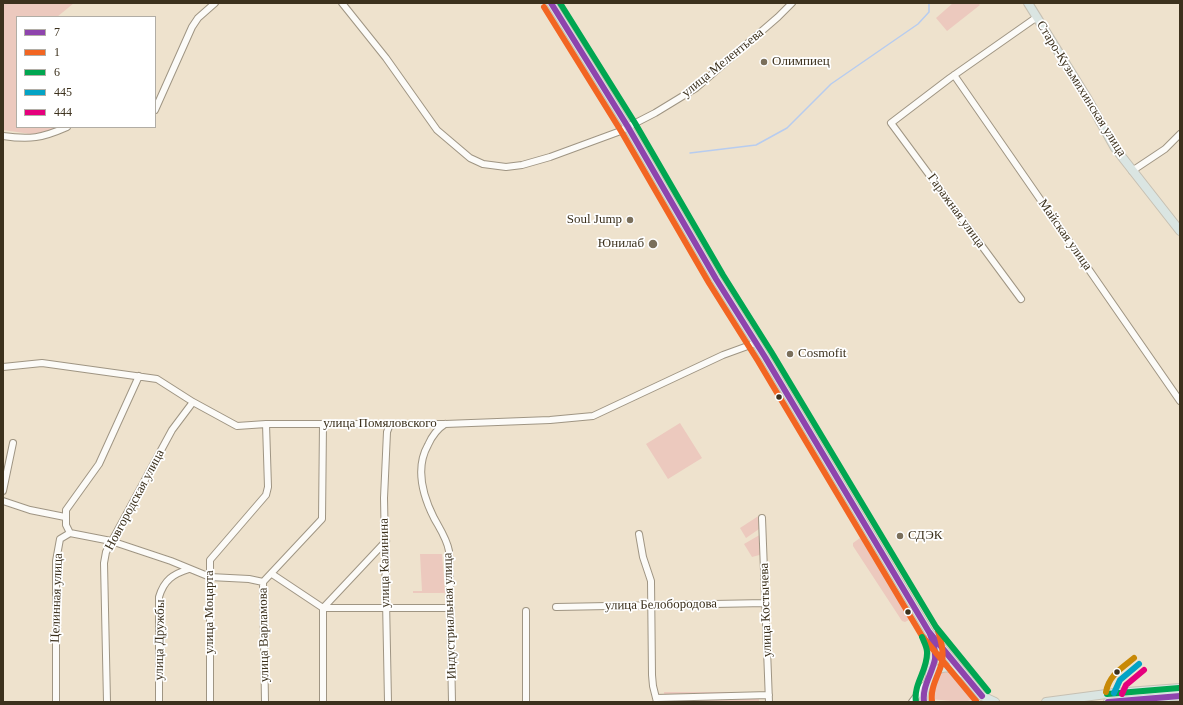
<!DOCTYPE html>
<html>
<head>
<meta charset="utf-8">
<style>
  body { margin:0 }
  #map { position:relative; width:1183px; height:705px; overflow:hidden; background:#eee2cd; font-family:"Times New Roman",serif }
  canvas { display:block }
  .frame { position:absolute; inset:0; border:4px solid #3c311d; pointer-events:none }
  .legend { position:absolute; left:16px; top:16px; width:140px; height:112px; box-sizing:border-box; background:#fff; border:1px solid #b1ada5; margin:0; padding:5px 7px; list-style:none; font-size:12px; color:#3c311d }
  .legend li { display:flex; align-items:center; gap:8px; height:20px }
  .legend b { width:20px; border:1px solid #b1ada5 }
</style>
</head>
<body>
<div id="map">
<canvas width="1183" height="705"></canvas>
<div class="frame"></div>
<ul class="legend">
<li><b style="height:5px;background:#8e44ad"></b>7</li>
<li><b style="height:5px;background:#f26522"></b>1</li>
<li><b style="height:5px;background:#00a651"></b>6</li>
<li><b style="height:5px;background:#03a3c5"></b>445</li>
<li><b style="height:5px;background:#e5007d"></b>444</li>
</ul>
</div>
<script>
const g = document.querySelector('canvas').getContext('2d');
g.lineJoin = 'round';
function fillPath(path, color) { g.fillStyle = color; g.fill(path, 'evenodd'); }
function stroke(path, color, width, dash) { g.strokeStyle = color; g.lineWidth = width; g.lineCap = dash ? 'butt' : 'round'; g.setLineDash(dash || []); g.stroke(path); }
function drawText(font, color, halo, rows, align = 'center') {
  g.font = font + ' "Times New Roman",serif'; g.lineWidth = 3.5; g.setLineDash([]); g.textBaseline = 'middle'; g.strokeStyle = halo; g.fillStyle = color; for (const [text, x, y, turn = 0] of rows) {
    g.save(); g.translate(x, y); g.rotate((+turn || 0) * Math.PI / 180); g.textAlign = isNaN(turn) ? turn : align; if (halo) g.strokeText(text, 0, 0); g.fillText(text, 0, 0); g.restore();
  }
}
fillPath(new Path2D(`
  M3 3H74L57 17H17V127H61L38 135 3 130Z
  M953 3H978L980 5 947 31 936 18Z
  M680 423 702 458 668 479 646 444Z
  M760 515 762 527 746 538 740 528Z
  M763 533V554L752 557 744 544Z
  M860 538 863 539 908 615 909 620 905 622 902 621 853 546V543Z
  M420 554H442L445 593H413V591H422Z
  M940 671 953 673 968 692 972 700 962 702 930 699V682Z
  M664 692H759V702H665Z`), '#ecc9be');
stroke(new Path2D(`
  M690 153 756 145 787 128 831 84 918 24 929 12V3`), '#b7ccef', 1.5);
const minor = new Path2D(`
  M342 3 386 58 437 130 470 158 483 164 506 167 522 165 550 157 618 132 655 113 696 88 778 17 792 3
  M954 75 1180 401
  M155 110 192 27 198 18 215 3
  M3 136C30 140 42 138 67 127
  M1132 171 1165 149 1180 134
  M1021 299 891 123 950 78 1037 17
  M3 367 42 363 157 379 193 402 237 426 266 424H445L550 420 593 416 723 355 756 343
  M445 424C437 429 432 436 428 445 415 468 423 496 434 518 440 529 447 539 449 551L452 702
  M3 491 13 443
  M3 501 30 510 65 517
  M762 518 769 702
  M70 533 111 541 171 561 210 577 249 579 263 582
  M70 533 66 525V510L99 464 139 376
  M639 534 643 557 651 581 652 675 653 686 657 702
  M272 574 323 608H451
  M556 607 766 603
  M656 698 769 695
  M56 702V561L60 539 70 533
  M107 702 104 563 106 552 172 430 193 402
  M159 702V597C164 580 173 574 189 569
  M210 702V560L266 495 268 487 266 424
  M265 702 263 582 322 519 323 424
  M323 702V608L386 541
  M388 702 384 498 387 432 390 424
  M526 702V611
  M912 702 924 686`);
const major = new Path2D(`
  M551 3 628 127 716 279 765 357 929 632 982 696 995 702
  M1028 3 1087 98 1115 148 1180 231
  M930 674 935 653 931 637
  M924 702C922 696 925 689 927 684 933 667 946 663 961 673
  M1046 702 1114 693 1180 688
  M1108 702 1180 696`);
stroke(minor, '#9f9583', 8);
stroke(major, '#c6c0b3', 10);
stroke(minor, '#fcfbf8', 6);
stroke(major, '#dae5e2', 8);
stroke(new Path2D(`
  M551 3 628 127 716 279 765 357 929 632 982 696
  M924 702C922 686 932 674 935 659 936 650 933 642 930 634
  M1108 702 1180 696`), '#8e44ad', 6);
stroke(new Path2D(`
  M544 7 621 131 709 283 758 361 922 636 976 701
  M932 701C930 687 939 675 942 662 944 651 941 641 938 631`), '#f26522', 6);
stroke(new Path2D(`
  M560 3 635 123 723 275 772 353 936 627 988 691
  M1107 694 1179 688
  M916 702C913 684 928 670 927 652 927 647 924 642 922 637`), '#00a651', 6);
stroke(new Path2D(`
  M1114 693 1120 680 1139 664`), '#03a3c5', 6);
stroke(new Path2D(`
  M1122 694 1126 685 1144 670`), '#e5007d', 6);
stroke(new Path2D(`
  M1106 692C1109 675 1122 668 1134 658`), '#c88907', 6);
for (const [x, y, r, color] of [
  [764,62,4,"#7a6f5b"],
  [630,220,4,"#7a6f5b"],
  [653,244,5,"#7a6f5b"],
  [790,354,4,"#7a6f5b"],
  [779,397,3.5,"#3c311d"],
  [900,536,4,"#7a6f5b"],
  [908,612,3.5,"#3c311d"],
  [1117,672,3.5,"#3c311d"]
]) { const dot = new Path2D(); dot.arc(x, y, r, 0, 2 * Math.PI); g.fillStyle = color; g.fill(dot); stroke(dot, '#fff', 1.5); }
drawText('13px', '#3c311d', '#fff', [
  ["Олимпиец",772,62],
  ["Soul Jump",622,220,"right"],
  ["Юнилаб",644,244,"right"],
  ["Cosmofit",798,354],
  ["СДЭК",908,536]
], 'left');
drawText('13px', '#3c311d', '#fff', [
  ["улица Мелентьева",723,63,-39],
  ["Старо-Кузьмихинская улица",1081,89,58],
  ["Гаражная улица",956,211,54],
  ["Майская улица",1065,235,55],
  ["улица Помяловского",380,424],
  ["Новгородская улица",135,500,-62],
  ["улица Калинина",385,563,-91],
  ["Целинная улица",57,598,-88],
  ["улица Белобородова",661,605,-1],
  ["улица Костычева",766,610,-92],
  ["улица Моцарта",210,612,-90],
  ["Индустриальная улица",450,616,-92],
  ["улица Варламова",264,635,-91],
  ["улица Дружбы",160,640,-89]
]);
</script>
</body>
</html>
